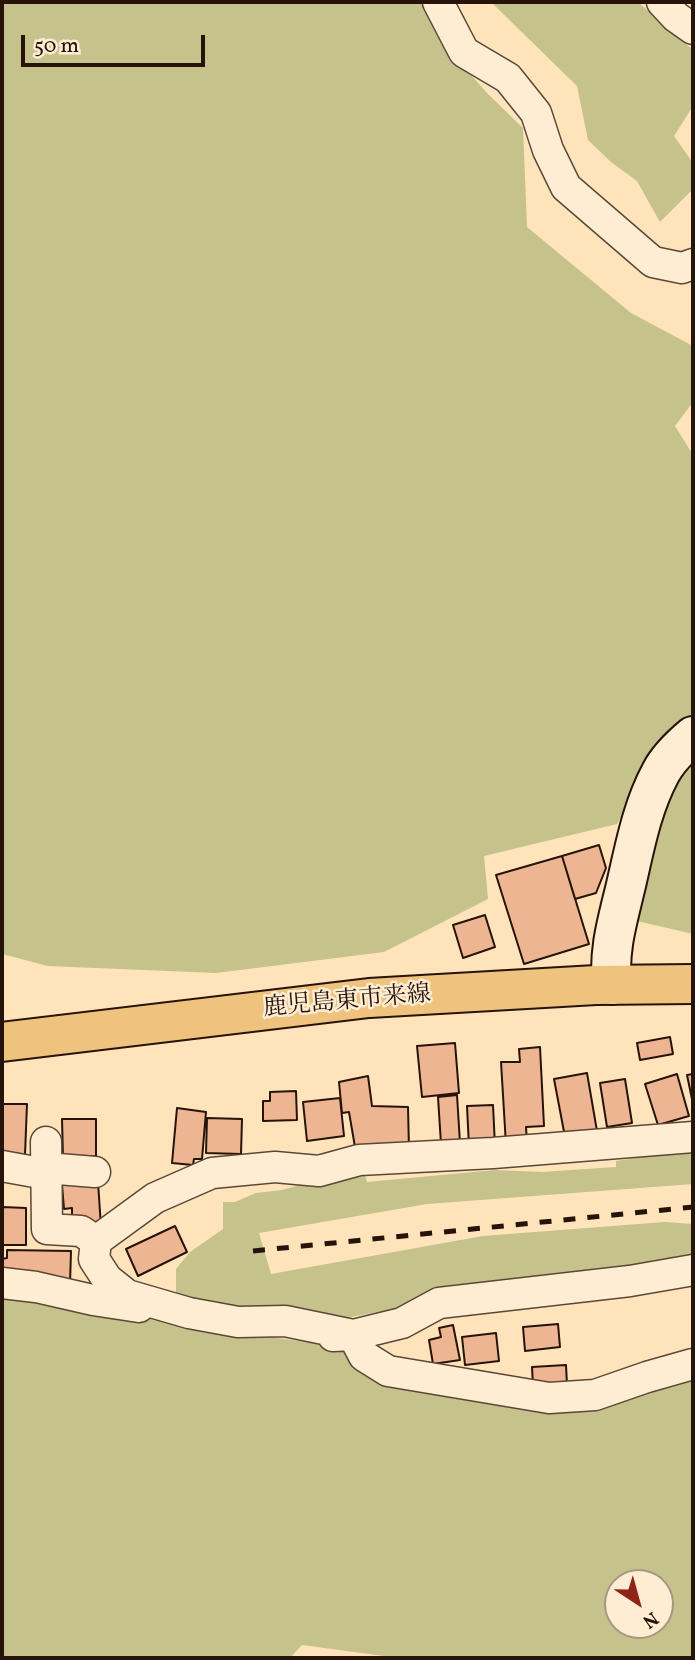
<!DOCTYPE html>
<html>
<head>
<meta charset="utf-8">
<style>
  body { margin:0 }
  #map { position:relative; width:695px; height:1660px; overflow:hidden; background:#fee3bb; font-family:Vollkorn,serif }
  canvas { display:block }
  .frame { position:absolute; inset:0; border:4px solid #26130a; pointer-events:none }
  .north { position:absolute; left:604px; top:1569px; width:70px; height:70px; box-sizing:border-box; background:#feedd3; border:2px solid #a89683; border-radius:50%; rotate:144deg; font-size:19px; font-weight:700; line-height:28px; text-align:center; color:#26130a }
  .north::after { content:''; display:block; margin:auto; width:24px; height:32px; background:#8f2418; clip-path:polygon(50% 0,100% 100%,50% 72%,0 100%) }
  .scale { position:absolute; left:21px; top:35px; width:184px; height:32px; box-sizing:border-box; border:4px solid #26130a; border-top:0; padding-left:9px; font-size:21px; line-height:24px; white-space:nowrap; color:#26130a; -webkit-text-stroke:5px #feedd3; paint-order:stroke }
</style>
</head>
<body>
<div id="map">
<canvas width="695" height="1660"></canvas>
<div class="frame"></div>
<div class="north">N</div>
<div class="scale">50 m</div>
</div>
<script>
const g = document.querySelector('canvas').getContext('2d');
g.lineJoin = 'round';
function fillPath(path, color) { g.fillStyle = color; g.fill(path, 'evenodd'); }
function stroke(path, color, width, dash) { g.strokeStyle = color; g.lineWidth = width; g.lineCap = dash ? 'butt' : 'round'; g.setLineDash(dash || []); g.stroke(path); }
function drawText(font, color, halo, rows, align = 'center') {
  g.font = font + ' Vollkorn,"Noto Serif JP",serif'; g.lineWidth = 5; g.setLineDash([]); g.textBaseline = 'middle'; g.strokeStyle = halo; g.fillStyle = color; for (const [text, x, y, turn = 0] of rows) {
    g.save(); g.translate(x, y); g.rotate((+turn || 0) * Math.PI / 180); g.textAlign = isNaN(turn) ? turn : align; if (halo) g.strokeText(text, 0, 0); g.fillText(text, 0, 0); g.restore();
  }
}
fillPath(new Path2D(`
  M2 2H428L448 49 487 93 523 128 527 227 631 313 693 346V402L675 426 693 455V724L658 748 617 824 484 856 488 899 384 952 216 973 48 966 2 954Z
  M491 2H638L693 50V106L674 136 693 163V189L660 222 637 181 611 162 588 140 577 86Z
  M693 759V934L637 921 649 837 675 775Z
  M693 1150V1184L427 1204 259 1233 271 1274 483 1236 665 1222 693 1224V1256L563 1277 346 1318 294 1308 238 1311 176 1299V1269L190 1252 223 1229V1202H235L256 1193 282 1190 363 1167 367 1182 495 1170 542 1172 616 1167V1161Z
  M2 1290 54 1298 178 1324 320 1344 349 1343 361 1365 547 1402 693 1370V1658H399L302 1645 290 1658H2ZM618 1583H660V1625H618Z`), '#c5c28c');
const building = new Path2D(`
  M599 845 606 868 596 893 575 899 562 856Z
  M562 856 589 944 524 964 496 875Z
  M485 915 495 947 463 958 453 925Z
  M670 1037 673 1054 640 1060 637 1043Z
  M455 1043 459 1093 422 1097 417 1046Z
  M540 1047 544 1126 526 1127 527 1143 506 1145 501 1062H520L519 1049Z
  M587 1073 597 1131 565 1137 554 1079Z
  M677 1074 689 1116 658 1125 645 1084Z
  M693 1074V1104L687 1075Z
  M368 1076 372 1106 408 1107 409 1149 355 1147 349 1112 342 1113 339 1082Z
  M625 1079 632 1123 607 1127 600 1083Z
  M296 1091 297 1120 263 1121V1101H270V1092Z
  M457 1095 460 1143 441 1144 438 1097Z
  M340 1098 344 1136 307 1141 303 1102Z
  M2 1104H27L25 1155 2 1154Z
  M493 1105 495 1146 469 1147 467 1106Z
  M177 1108 206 1112 202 1159H194L193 1165 172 1163Z
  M207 1118 242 1119 241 1154 206 1153Z
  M62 1119H96V1156L63 1157Z
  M98 1182 101 1227 72 1221V1208L64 1209 62 1185Z
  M2 1207 26 1208V1245H2Z
  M175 1226 187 1252 138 1276 126 1249Z
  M7 1250 71 1251 70 1284 2 1276V1259L7 1258Z
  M558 1324 560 1347 525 1351 523 1327Z
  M453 1325 460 1360 433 1364 429 1340 441 1337 439 1328Z
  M496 1333 499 1361 465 1365 462 1337Z
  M566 1365 567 1385 533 1386 532 1367Z`);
fillPath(building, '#edb591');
stroke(building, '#26130a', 2);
const street = new Path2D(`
  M438 2 464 52 508 78 536 113 548 150 566 187 653 262 682 268 693 264
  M662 2 676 17 693 29
  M693 1137 493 1153 359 1160 319 1171 275 1167 212 1173 155 1198 96 1241 94 1259 107 1279 127 1295 189 1313 238 1322 285 1321 353 1335 402 1323 439 1303 630 1281 693 1270
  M46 1142 47 1229 81 1231 96 1241
  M2 1166 46 1174
  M46 1168 95 1172
  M2 1283 36 1287 93 1300 139 1307
  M333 1336 353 1335 364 1356 388 1371 549 1398 595 1395 647 1377 693 1364`);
const secondary = new Path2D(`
  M612 985C608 950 618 919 626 885 635 846 642 807 661 772 669 757 681 746 693 736`);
const primary = new Path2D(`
  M2 1042 369 998 596 985 693 984`);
stroke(street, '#5c4736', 33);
stroke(secondary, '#26130a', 42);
stroke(primary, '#26130a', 42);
stroke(street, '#feedd3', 30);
stroke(secondary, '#feedd3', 38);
stroke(primary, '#efc27e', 38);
stroke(new Path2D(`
  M253 1251 693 1207`), '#26130a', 5, [12, 12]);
drawText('24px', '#26130a', '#feedd3', [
  ["鹿児島東市来線",347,1003,-5]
]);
</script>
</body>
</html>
